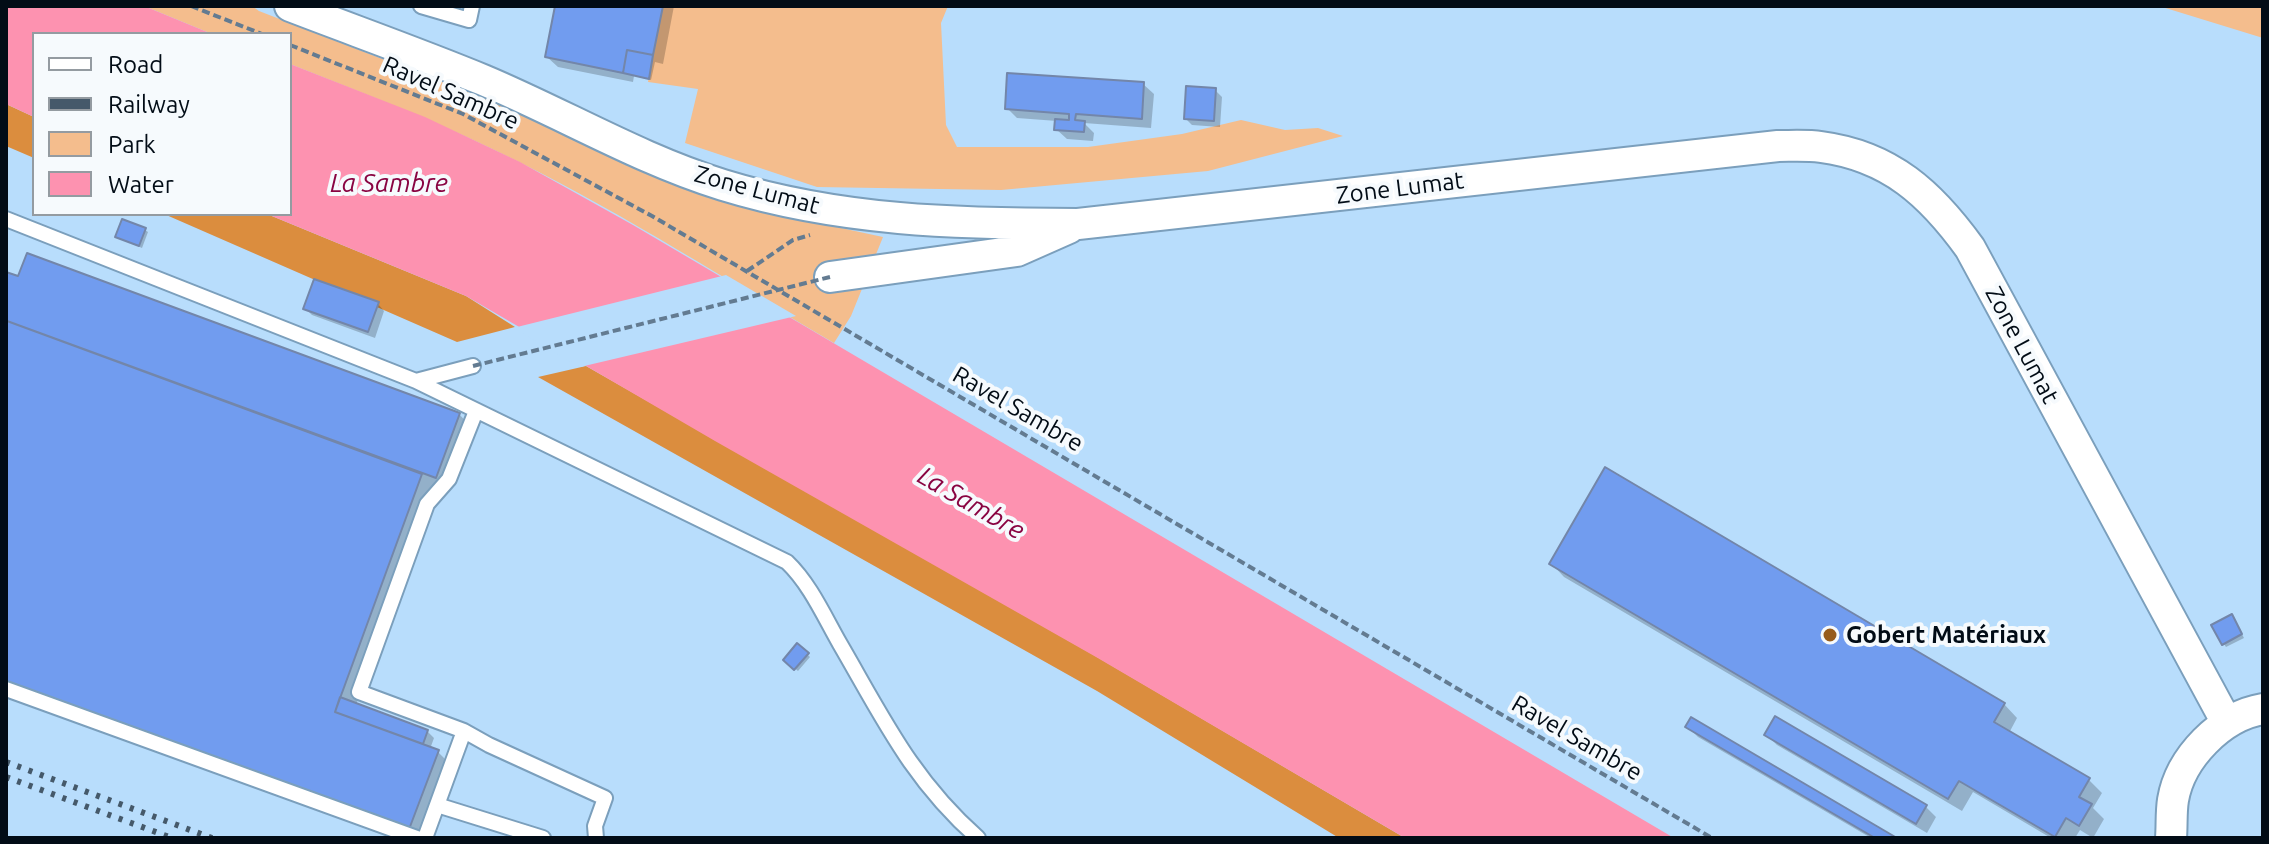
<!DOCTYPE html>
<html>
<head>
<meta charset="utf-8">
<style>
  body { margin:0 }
  #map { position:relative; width:2269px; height:844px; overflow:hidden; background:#b8ddfc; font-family:Ubuntu,sans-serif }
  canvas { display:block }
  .frame { position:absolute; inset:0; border:8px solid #020c16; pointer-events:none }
  .legend { position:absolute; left:32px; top:32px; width:260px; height:184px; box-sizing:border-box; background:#f6fafd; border:2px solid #949ba1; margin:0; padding:10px 14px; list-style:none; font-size:24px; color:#020c16 }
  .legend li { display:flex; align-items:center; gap:16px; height:40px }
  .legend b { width:40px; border:2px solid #949ba1 }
</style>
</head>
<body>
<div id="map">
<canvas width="2269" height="844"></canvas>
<div class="frame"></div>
<ul class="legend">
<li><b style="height:10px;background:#fff"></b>Road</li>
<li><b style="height:10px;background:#45596a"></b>Railway</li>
<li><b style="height:22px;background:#f4bd8d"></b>Park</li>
<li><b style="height:22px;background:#fd92b0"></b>Water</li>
</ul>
</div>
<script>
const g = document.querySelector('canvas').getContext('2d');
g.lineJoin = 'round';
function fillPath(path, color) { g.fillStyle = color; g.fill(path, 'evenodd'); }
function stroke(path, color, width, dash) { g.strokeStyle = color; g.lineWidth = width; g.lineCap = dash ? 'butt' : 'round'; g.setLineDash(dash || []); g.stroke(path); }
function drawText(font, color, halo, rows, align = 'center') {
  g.font = font + ' Ubuntu,sans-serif'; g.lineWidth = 8; g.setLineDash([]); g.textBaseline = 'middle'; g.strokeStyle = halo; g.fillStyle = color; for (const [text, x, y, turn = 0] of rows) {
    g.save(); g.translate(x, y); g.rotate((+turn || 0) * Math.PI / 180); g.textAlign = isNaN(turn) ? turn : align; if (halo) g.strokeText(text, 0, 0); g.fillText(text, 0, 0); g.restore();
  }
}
fillPath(new Path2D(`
  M144 6H252L259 11 501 105 671 184 785 216 883 237 851 316 834 343C730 282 627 216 519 162 444 124 367 95 290 64V34H212Z
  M662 6H948L941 23 946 125 957 147H1088L1182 134 1241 120 1285 130 1318 128 1343 136 1208 171 1001 190 817 187 685 143 698 89 648 82Z
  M2159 6H2263V38Z`), '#f4bd8d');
fillPath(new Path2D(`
  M6 104 34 117V158L6 146Z
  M164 214H267L466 296 515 327 457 342Z
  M586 366 1092 654 1405 838H1339L1097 691 538 377Z`), '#db8d3e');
fillPath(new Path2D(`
  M6 6H144L212 34H34V117L6 104Z
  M290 64 425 117 520 162 633 225 1674 838H1405L1096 657 715 441 466 296 267 214H290Z`), '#fd92b0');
fillPath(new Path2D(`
  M726 275 796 316 580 367 513 328Z`), '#b8ddfc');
fillPath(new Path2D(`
  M557 6H674L663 64 655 62 651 80 634 76 633 82 558 67 547 57Z
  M1143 84 1154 94 1151 128 1084 123 1094 133 1093 141 1067 139 1056 129 1057 121 1017 118 1007 108Z
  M1215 90 1222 97 1220 127 1192 125 1186 119Z
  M145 230 148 232 142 248 117 237Z
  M6 274 459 414 472 428 450 490 436 486 356 705 427 731 434 738 430 749 438 752 451 765 424 838 6 691Z
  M378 304 384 311 375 338 312 315 305 308Z
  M1551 563 2004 704 2017 718 2009 733 2088 779 2102 793 2093 808 2104 819 2093 838 2080 830 2075 838H2051L1973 792 1962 811 1564 577Z
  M2234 619 2244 638 2226 647 2224 644Z
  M798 646 810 657 798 671 785 660Z
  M1776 719 1926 807 1936 817 1927 833 1777 745 1767 735Z
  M1688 727 1893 838H1871L1698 737Z`), '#0003');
const building = new Path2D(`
  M555 6H663L653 55 627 50 623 73 545 57Z
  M627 50 653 55 649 79 623 73Z
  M1007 73 1144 82 1142 119 1076 114 1075 120 1085 121 1084 132 1054 130 1055 119 1069 120V114L1005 109Z
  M1186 86 1216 88 1214 121 1184 119Z
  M122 219 146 228 139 246 115 237Z
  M27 253 460 413 436 478 7 321 6 272 18 276Z
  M314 279 379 302 368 332 303 309Z
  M7 321 422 474 335 712 439 750 408 832 6 685Z
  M1605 467 2005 703 1994 722 2090 778 2079 797 2092 804 2079 826 2066 818 2055 837 1959 781 1948 799 1549 564Z
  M2232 614 2242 634 2222 645 2211 625Z
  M797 643 809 653 794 670 783 660Z
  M340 697 428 730 423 744 335 712Z
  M1775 716 1927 805 1916 824 1764 735Z
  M1691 717 1897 838H1875L1685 727Z`);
fillPath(building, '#719cef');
stroke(building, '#7386a9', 2);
const lane = new Path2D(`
  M421 6 469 20 472 6
  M6 219 416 381 473 366
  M416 381 787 562C810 584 824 616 840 644 883 718 912 780 978 838
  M476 411 449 479 427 504 359 692 464 731 437 805 543 838
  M6 689 417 838
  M464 731 489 745 605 798 595 826 596 838
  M425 838 437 805`);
const street = new Path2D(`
  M290 6C355 31 420 54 483 80 564 114 639 159 723 185 840 221 957 224 1078 224L1778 146C1792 146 1807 145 1821 147 1890 156 1931 194 1970 248L2227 723
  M830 277 1017 251 1069 228
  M2171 838C2172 826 2171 812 2173 800 2180 758 2221 716 2263 709`);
stroke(lane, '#7b9fbc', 18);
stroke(street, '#7b9fbc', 34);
stroke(new Path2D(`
  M191 6 262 34
  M290 45 463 114 652 216 1712 838
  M747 271 793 240 810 235`), '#637b91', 4, [8, 4]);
stroke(lane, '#fff', 14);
stroke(street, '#fff', 30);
stroke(new Path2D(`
  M6 762 212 838
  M6 777 172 838`), '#45596a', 6, [4, 8]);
stroke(new Path2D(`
  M473 366 830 277`), '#637b91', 4, [8, 4]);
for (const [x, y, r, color] of [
  [1830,635,8,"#975c1c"]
]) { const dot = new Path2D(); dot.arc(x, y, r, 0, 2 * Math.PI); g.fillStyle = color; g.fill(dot); stroke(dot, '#f6fafd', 3); }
drawText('24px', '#020c16', '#f6fafd', [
  ["Ravel Sambre",451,93,24],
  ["Zone Lumat",1400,188,-7],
  ["Zone Lumat",757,190,15],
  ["Zone Lumat",2022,345,62],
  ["Ravel Sambre",1018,409,30],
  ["Ravel Sambre",1577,738,30]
]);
drawText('bold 24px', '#020c16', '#f6fafd', [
  ["Gobert Matériaux",1846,635]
], 'left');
drawText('italic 26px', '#890442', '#f6fafd', [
  ["La Sambre",389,183],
  ["La Sambre",971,503,30]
]);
</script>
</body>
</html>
